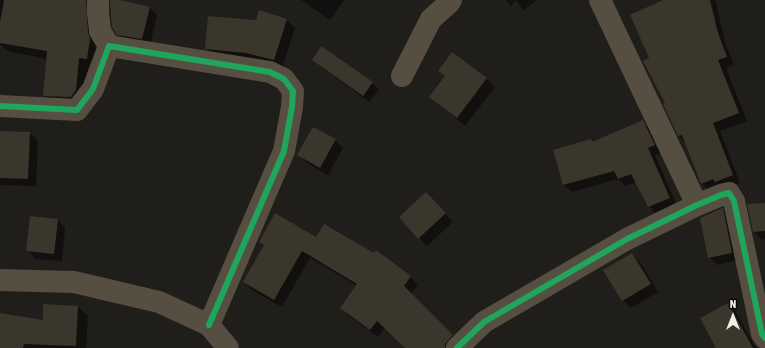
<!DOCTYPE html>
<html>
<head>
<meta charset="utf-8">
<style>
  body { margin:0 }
  #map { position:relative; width:765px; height:348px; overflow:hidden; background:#201e1b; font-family:"Asap Condensed",sans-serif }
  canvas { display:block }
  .north { position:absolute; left:713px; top:296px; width:40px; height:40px; -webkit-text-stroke:3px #0b0907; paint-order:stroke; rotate:0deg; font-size:11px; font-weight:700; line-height:16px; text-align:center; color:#f2efea }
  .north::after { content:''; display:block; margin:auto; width:14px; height:18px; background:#f2efea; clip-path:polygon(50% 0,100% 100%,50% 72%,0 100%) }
</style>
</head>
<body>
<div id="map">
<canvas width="765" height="348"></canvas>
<div class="north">N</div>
</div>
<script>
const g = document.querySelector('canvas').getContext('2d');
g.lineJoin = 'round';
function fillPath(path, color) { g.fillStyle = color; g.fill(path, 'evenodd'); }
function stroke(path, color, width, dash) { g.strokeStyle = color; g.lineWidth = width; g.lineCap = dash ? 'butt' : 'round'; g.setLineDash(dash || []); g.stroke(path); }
fillPath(new Path2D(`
  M0 0H99V48L96 68 88 67 85 100 53 105 44 95 47 59 7 51 0 44V28L2 19H0Z
  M111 0 149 7 157 15 150 46 126 42 118 34Z
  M301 0H344L330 20Z
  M506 0H537L524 10 515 0 511 6Z
  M665 0H714L716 2 725 42 734 65 726 68 747 121 720 131 740 183 723 189 710 192 702 184 686 143 679 136 651 58Z
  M260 12 287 20 295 28 282 68 214 56 206 48 257 21Z
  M452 54 487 79 495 87 465 126 431 96 446 77 439 71Z
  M314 60 372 83 379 89 369 102 320 66Z
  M643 122 650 129 662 153 655 155 677 206 656 214 649 206 636 182 626 186 618 179 572 192 564 185 591 141 593 143Z
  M0 132 30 133 38 141 36 186 0 185Z
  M335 140 343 148 328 175 307 163 299 155Z
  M434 201 453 222 427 246 419 238Z
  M765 204V239L762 240 754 232Z
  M722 209 730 217 739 260 717 265 709 257Z
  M58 220 65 228 62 261 36 259 28 251Z
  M316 238 374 255 376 251 411 277 418 285 411 294 454 337 442 348H406L385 327 378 337 349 316 341 308 357 286 310 258 282 307 252 290 244 282 265 246 260 242Z
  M632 254 640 262 658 292 631 308 623 300Z
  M728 304 736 312 756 348H717Z
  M78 306 88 316 86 348H0V314L44 321Z`), '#0007');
fillPath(new Path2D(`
  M4 0H86L88 32 90 38 87 59 79 58 76 90 71 97 43 96 47 51 0 43V23Z
  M110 0H120L150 7 142 39 117 35 112 27Z
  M663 0H710L718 33 727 57 718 60 739 113 713 123 733 175 715 182 713 179 701 184 682 135 678 136 663 104 665 103 643 61 649 58 630 15Z
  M259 10 287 19 274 60 246 53 205 49 208 16 256 20Z
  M321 46 373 82 363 96 312 60Z
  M452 52 487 78 457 118 429 97 445 76 438 71Z
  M643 120 655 145 648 148 670 198 648 207 631 174 618 179 614 171 563 185 553 150 591 139 592 142Z
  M313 127 336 139 320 168 297 155Z
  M0 131 30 132 28 179 0 178Z
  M426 192 446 213 418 239 399 217Z
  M765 203V231L753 232 747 204Z
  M723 208 732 253 708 258 700 218Z
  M275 213 316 237 324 224 374 253 376 250 411 276 404 286 453 335 445 344V348H405L377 321 370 330 340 308 357 284 302 251 274 300 243 282 264 245 259 242Z
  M30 216 58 219 54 254 26 251Z
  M632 253 651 284 622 301 603 270Z
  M728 303 753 348H716L700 318Z
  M43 304 78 306 76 346 24 344 23 348H0V313L43 320Z`), '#3a362c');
stroke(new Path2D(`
  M98 0V13L100 31 109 46
  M600 0 697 205
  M402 76 431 19 449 3 451 0
  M0 106 77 110 93 89 109 46 270 72 284 79 293 91 292 107 284 151 209 325
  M0 280 74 282 159 302 209 325 228 348
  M457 348 484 322 627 239 697 205 721 195 729 193 734 201 762 334 765 338`), '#554e41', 22);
stroke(new Path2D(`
  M0 106 77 110 93 89 109 46 270 72 284 79 293 91 292 107 284 151 209 325
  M457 348 484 322 627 239 697 205 721 195 729 193 734 201 762 334 765 338`), '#20a55d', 6);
</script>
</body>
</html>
